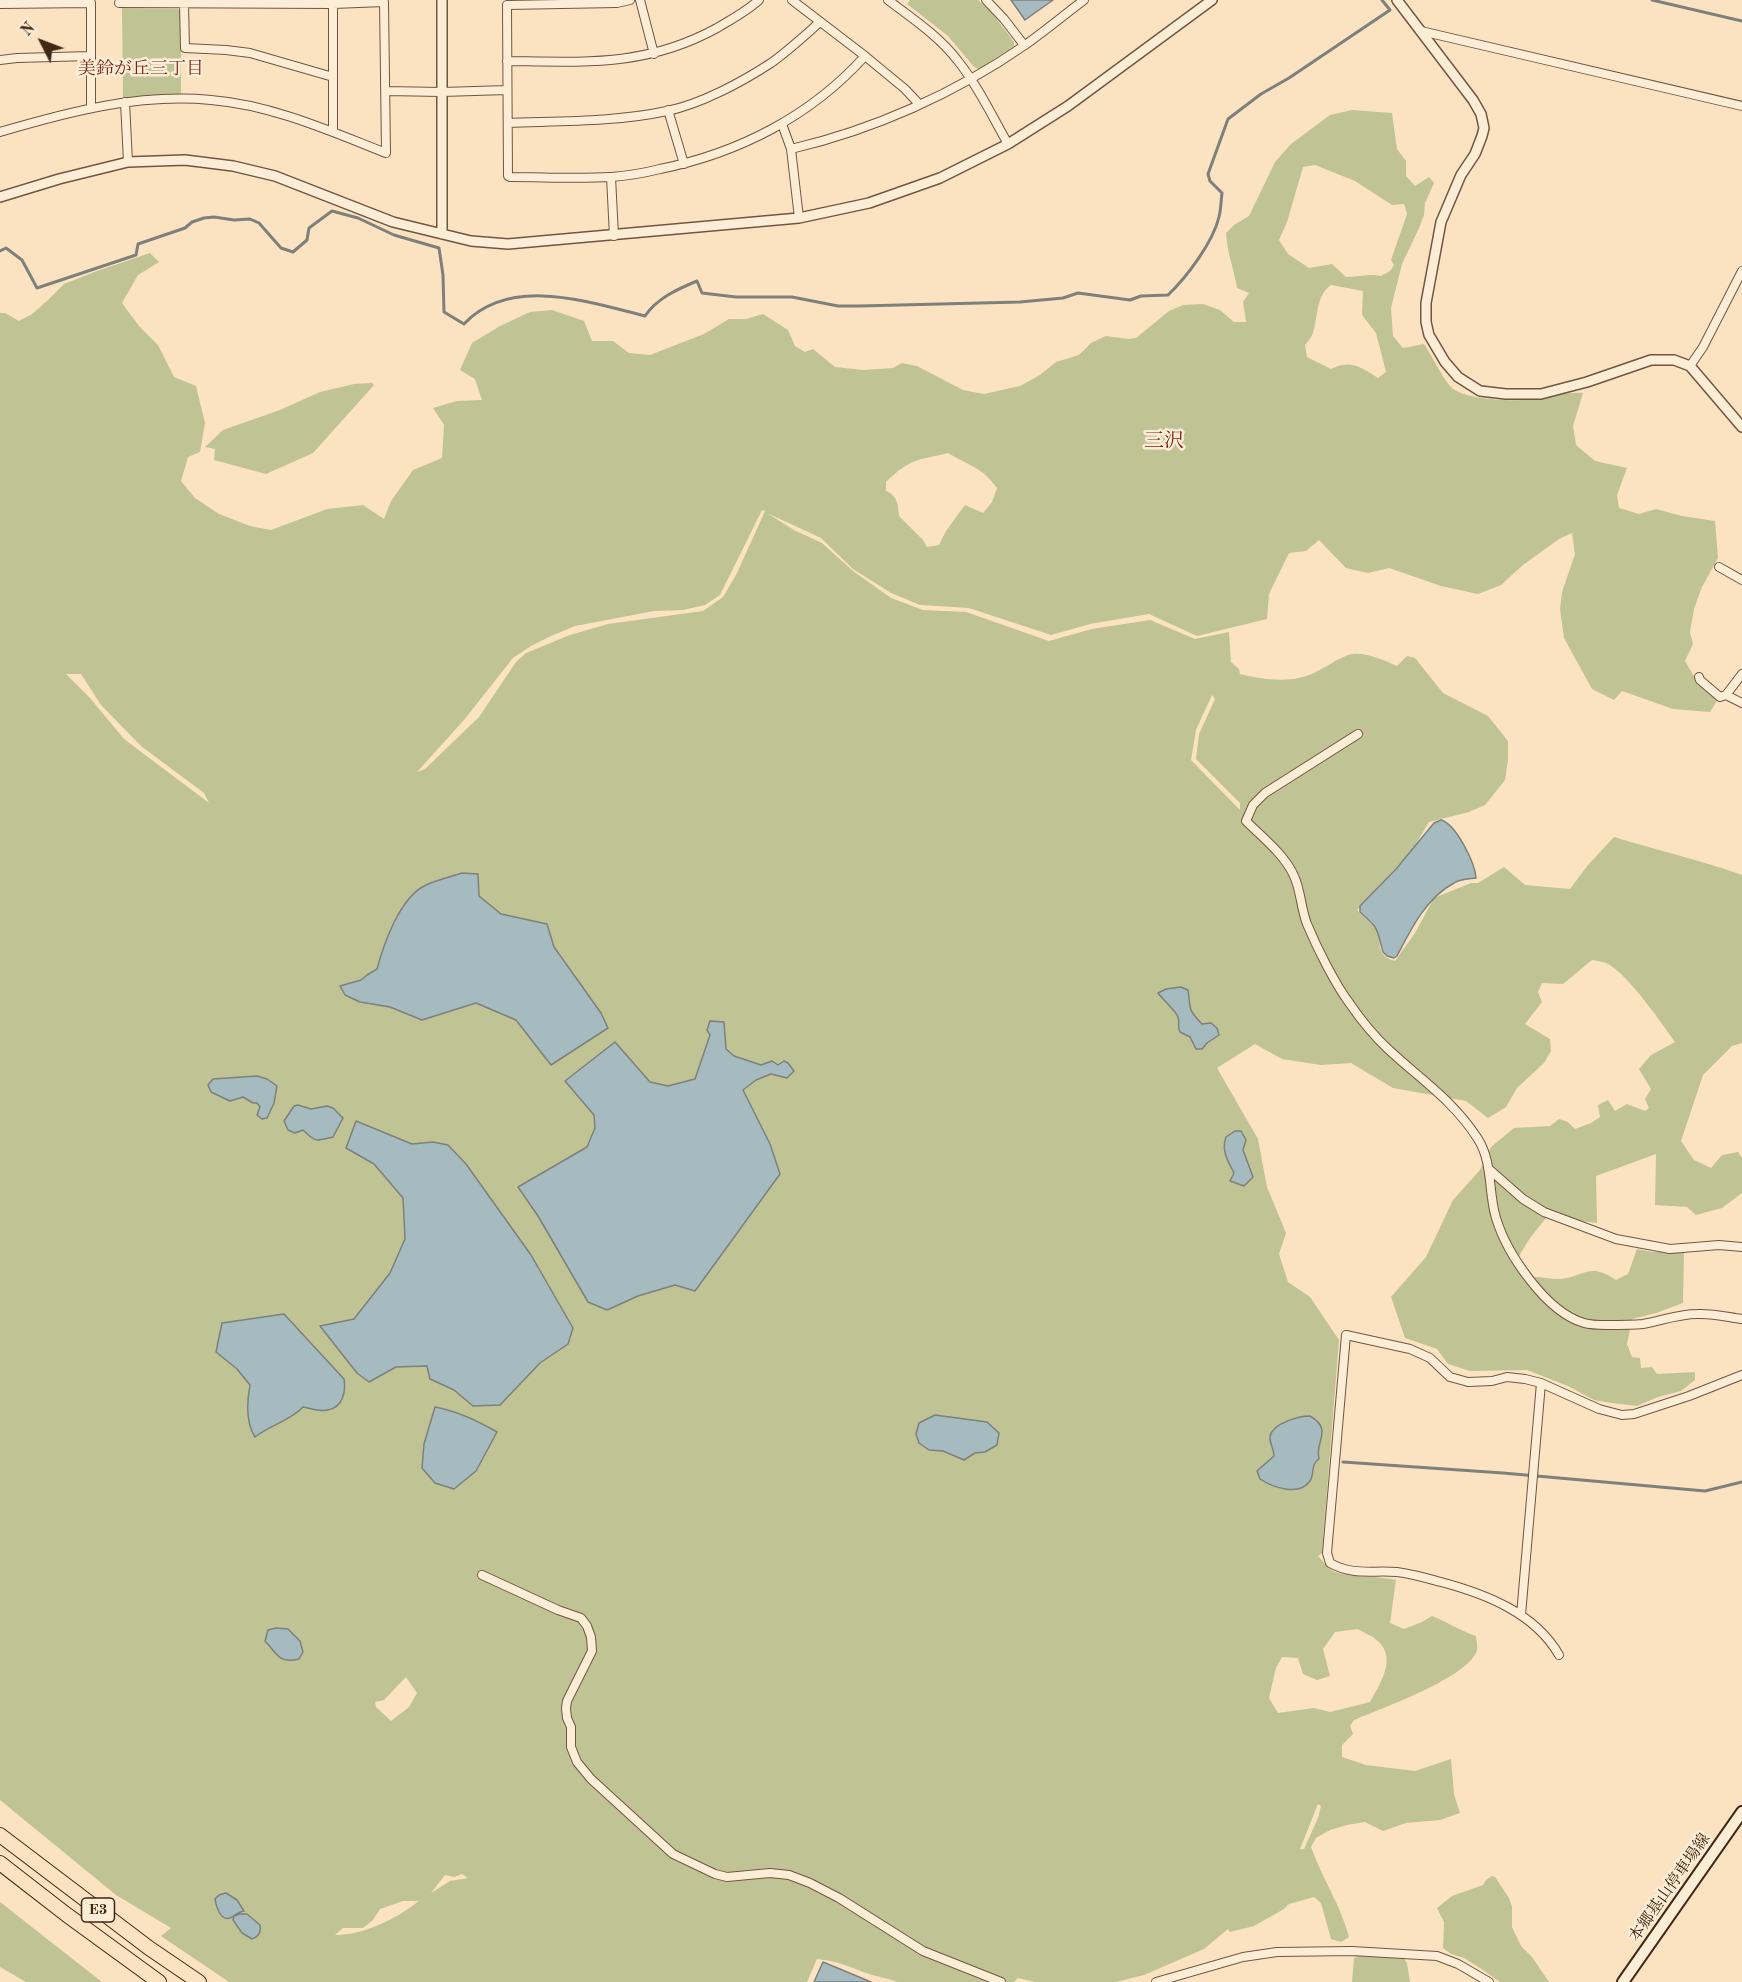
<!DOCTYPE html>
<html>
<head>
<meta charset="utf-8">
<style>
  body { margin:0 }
  #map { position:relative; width:1742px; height:1982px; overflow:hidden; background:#fbe3c2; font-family:"Old Standard TT",serif }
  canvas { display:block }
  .north { position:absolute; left:12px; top:12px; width:60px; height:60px; -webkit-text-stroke:4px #fcedd7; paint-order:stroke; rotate:312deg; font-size:16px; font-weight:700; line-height:24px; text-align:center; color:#412715 }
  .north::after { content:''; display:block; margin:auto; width:21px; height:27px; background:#412715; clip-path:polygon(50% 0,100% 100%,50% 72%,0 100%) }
</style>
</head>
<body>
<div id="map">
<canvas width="1742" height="1982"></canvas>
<div class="north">N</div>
</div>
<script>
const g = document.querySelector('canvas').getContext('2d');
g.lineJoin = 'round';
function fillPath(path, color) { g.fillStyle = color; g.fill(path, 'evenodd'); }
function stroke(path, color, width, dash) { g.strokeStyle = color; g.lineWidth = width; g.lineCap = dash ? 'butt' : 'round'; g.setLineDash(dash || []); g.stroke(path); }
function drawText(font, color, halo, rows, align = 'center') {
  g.font = font + ' "Old Standard TT","Noto Serif JP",serif'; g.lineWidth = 5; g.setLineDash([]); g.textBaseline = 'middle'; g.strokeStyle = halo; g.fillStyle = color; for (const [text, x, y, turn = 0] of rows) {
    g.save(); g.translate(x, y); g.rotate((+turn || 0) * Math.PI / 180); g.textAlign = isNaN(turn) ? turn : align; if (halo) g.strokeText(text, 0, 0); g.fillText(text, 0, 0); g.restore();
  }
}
fillPath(new Path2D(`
  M910 0H978L992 13 1014 42V46L979 69 974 67 948 36 907 4Z
  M122 8 177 9 181 11V94L123 98Z
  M1352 110 1392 113 1397 149 1406 161V176L1415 186 1429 177 1434 183 1425 203 1424 215 1419 228 1402 264 1391 308 1393 336 1403 348 1424 344C1431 354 1443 379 1451 387 1463 400 1514 402 1532 399 1549 397 1565 392 1583 393L1573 426 1576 445 1595 461 1627 468 1617 495 1619 508 1639 514 1656 509 1682 516 1715 521 1718 558 1702 587 1694 609 1690 632 1693 644 1685 661 1695 678 1718 699 1710 712 1673 709 1622 691 1614 700 1592 689 1564 638 1560 609 1562 592 1575 554 1572 533 1559 539 1523 565 1501 585 1478 594 1441 586 1389 568 1368 573 1346 568 1319 540 1306 551 1289 553 1269 594 1267 619 1197 636 1149 614 1090 624 1051 635 969 608 920 605 891 593 853 569 821 538 767 513 794 530 822 543 853 571 891 598 923 610 966 612 1049 641 1092 629 1150 620 1195 639 1229 632 1231 662 1239 669 1240 674C1261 679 1284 683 1306 676 1321 671 1333 661 1348 655 1362 650 1384 660 1397 666L1407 656 1415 658 1443 693 1488 716 1508 741V760L1505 780 1485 805 1469 812 1429 822 1413 849 1357 910C1362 916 1369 921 1374 927 1385 940 1372 955 1395 961L1415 933 1434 898 1471 883H1478L1504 867 1525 885 1570 889 1588 865 1614 837C1656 850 1700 860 1742 875V1043L1732 1046 1703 1075 1681 1141 1694 1160 1711 1168 1722 1155 1738 1152 1742 1158V1193L1722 1208 1696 1215 1687 1207 1655 1205 1656 1154 1596 1176 1597 1223 1580 1221 1550 1213 1530 1238 1519 1256 1534 1277C1542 1277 1550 1279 1558 1279 1584 1278 1588 1261 1616 1280L1628 1274 1637 1249 1653 1252 1684 1251 1683 1303 1656 1313 1632 1319 1627 1344 1632 1357 1640 1358 1641 1368 1652 1367 1657 1374 1695 1372V1380L1681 1391 1658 1397 1637 1406 1612 1403 1594 1400 1568 1386 1527 1370 1470 1371 1448 1364 1437 1349 1405 1338 1391 1297 1426 1257 1453 1200 1480 1170 1491 1147 1514 1128 1550 1126 1559 1119 1568 1122 1575 1129 1591 1123 1600 1117 1598 1105 1608 1100 1615 1111 1627 1104 1645 1111 1649 1108 1645 1099 1651 1089 1639 1069 1651 1055 1675 1042C1660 1021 1631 979 1610 965 1605 962 1598 961 1592 960L1563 984 1542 983 1538 992 1542 1002 1525 1024 1550 1039 1551 1051 1544 1063 1517 1088 1506 1107 1488 1118 1466 1101 1393 1088 1351 1063 1321 1065 1282 1059 1255 1044 1217 1068 1258 1139 1267 1187 1286 1233 1279 1254 1288 1282 1310 1297 1339 1340 1322 1553 1318 1556C1323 1561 1329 1570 1335 1572 1355 1579 1377 1575 1396 1580L1390 1623 1404 1629 1422 1622 1432 1616C1448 1622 1460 1631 1476 1636 1476 1640 1478 1646 1477 1650 1470 1677 1380 1709 1354 1720L1350 1726 1353 1734 1342 1745V1757L1366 1765 1415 1771 1451 1759 1454 1794 1460 1813 1440 1820 1406 1823 1383 1831 1365 1822 1347 1825 1330 1830 1316 1838 1311 1847C1322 1878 1341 1906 1349 1937L1341 1942 1331 1939 1321 1903 1314 1897 1289 1904 1284 1909 1254 1926 1230 1932 1228 1929 1204 1949 1144 1975 1116 1982H1035L1018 1978 1014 1982H897C888 1978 878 1977 869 1974 849 1967 839 1961 817 1959L807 1982H229L161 1936 171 1928 116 1895 0 1800V313H5L19 321 32 314 47 301 64 284 97 271 150 253 159 262 138 275 122 303 139 326 158 345 174 377 196 386 205 423 200 452 188 457 181 481 195 498 219 514 250 526 271 530 327 509 363 505 384 519 391 501 413 470 442 458 444 425 433 408 457 401 482 400 475 379 460 370 472 343 500 326 530 312 552 310 584 321 592 341H613L629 353 650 355 704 334 729 319H746L763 314 788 330 795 346 805 352 813 349 835 367 863 370 893 368 902 363 917 366 963 390 984 394 1020 386 1040 375 1056 362 1079 355 1091 343 1106 336 1129 339 1136 338 1169 311 1183 305 1203 304 1220 310 1234 322H1246L1243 302 1249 293 1237 288C1234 269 1227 252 1226 233L1234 225 1249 216 1275 162 1291 144 1330 115ZM1315 165 1355 181 1392 205 1404 204 1407 214 1391 260 1394 265 1390 271 1381 276C1371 273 1358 277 1346 277L1332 264 1309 268 1288 254 1279 240 1287 222 1303 167ZM1331 285 1363 291 1362 315 1376 333 1386 372 1378 378C1361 367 1350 359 1331 369L1307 357 1305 345C1308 341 1311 338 1313 333 1318 317 1316 295 1331 285ZM948 453C969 466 981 466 997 488L992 502 983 513 965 505 946 531 939 545 927 547 923 540 899 516C898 505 898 496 886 491V482C911 458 916 461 948 453ZM762 510 765 511 737 573 723 597 703 611 608 624 570 635 526 653 516 662 479 717 425 769 417 772 464 720 513 658 531 646 551 636 575 626 654 611 683 610 705 605 720 595ZM66 674H81L101 705 141 746 204 793 209 803 124 739 90 698ZM1212 695 1215 699 1199 734 1196 759 1240 803V810L1191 760 1196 730ZM1358 1629C1364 1633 1373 1636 1378 1641 1397 1659 1380 1684 1370 1702L1330 1712 1314 1708 1278 1713 1269 1698 1276 1668 1282 1657 1298 1658 1303 1674 1317 1680 1330 1676 1323 1649 1335 1632ZM406 1677 417 1693 409 1707 391 1721 376 1707 375 1702 384 1700ZM1318 1804 1321 1806 1318 1818 1304 1849H1300ZM462 1874 468 1878 450 1881 431 1893 445 1875 454 1877ZM403 1901H419C396 1919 364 1935 335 1935L343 1928H363L373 1920 380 1909Z
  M372 383 374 385 313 453 266 474 214 460 215 449 205 447 223 430 280 410 320 392 354 384Z
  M1492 1876 1495 1877 1509 1898 1512 1907V1927L1521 1946 1532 1957 1549 1982H1500L1483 1970 1464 1958 1451 1954 1443 1948 1444 1922 1437 1908 1452 1896 1483 1885 1486 1880Z
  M0 1902 102 1982H26L0 1967Z
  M1358 1956 1403 1957 1407 1963 1410 1982H1352L1354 1958Z`), '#c0c393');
const water = new Path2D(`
  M1011 0H1053L1025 20Z
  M1441 820C1456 824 1475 863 1476 878 1469 879 1460 879 1454 883 1426 898 1411 929 1397 956L1394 958 1387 956 1383 952C1376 927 1380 930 1360 912V906L1396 869 1434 823Z
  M462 873 478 874 479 896 501 914 547 924 554 947 601 1013 608 1028 551 1065 516 1020 476 1003 422 1020 390 1007 360 1002 345 995 340 986 361 980 367 975 377 969C384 943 400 897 426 885 437 880 450 877 462 873Z
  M1181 987 1188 990C1191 1010 1187 1008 1202 1024L1211 1023 1217 1028 1219 1035 1207 1043 1202 1049H1196L1190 1037 1180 1032C1177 1026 1180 1022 1178 1017 1176 1011 1163 1000 1158 993L1166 989Z
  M710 1021 724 1022 726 1049 734 1056 761 1065 772 1061 778 1065 784 1061 788 1063 794 1071 787 1078 771 1074 756 1080 743 1090 770 1144 780 1174 695 1291 675 1285 638 1296 607 1310 588 1302 538 1216 518 1187 587 1147 595 1128 594 1115 565 1081 615 1042 650 1082 668 1086 695 1079 710 1035 707 1030Z
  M257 1076 267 1079 277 1086 274 1103 267 1118 262 1119 257 1115 260 1107 257 1103H253L243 1097 230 1101 211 1092 208 1085 213 1079Z
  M298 1105 311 1109 327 1106 333 1108 343 1118 333 1137C317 1141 316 1143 303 1130L295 1133 288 1130 284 1121 294 1106Z
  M356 1121 412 1144 433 1142 448 1145 466 1164 531 1255 573 1328 568 1344 540 1363 500 1405 473 1406 454 1390 430 1379 427 1366 396 1367 369 1382 357 1373 320 1326 354 1319 390 1273 405 1239 403 1198 374 1164 346 1148Z
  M1235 1131H1241L1246 1140 1243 1150 1253 1177 1244 1186 1230 1181 1234 1173C1228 1161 1221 1151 1226 1137Z
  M284 1314 344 1379C346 1392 343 1407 328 1410 321 1412 310 1408 303 1407 290 1421 270 1425 255 1437 246 1423 247 1401 250 1385L237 1369 216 1352 222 1323Z
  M435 1407C457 1411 478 1421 497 1432L476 1471 454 1489 435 1483 422 1468 424 1444Z
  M935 1415 987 1422 999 1433 997 1445 985 1452 975 1453 964 1460 943 1451 929 1450 919 1443 916 1434 919 1423Z
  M1310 1416C1334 1430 1314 1442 1319 1459 1310 1465 1315 1473 1310 1481 1299 1497 1272 1487 1260 1479L1257 1471 1274 1456C1274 1448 1269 1443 1270 1436 1273 1423 1299 1416 1310 1416Z
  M276 1628 288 1629 300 1641 303 1652 299 1659C278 1664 277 1653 265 1641L268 1630Z
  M226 1893 237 1900 244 1911C237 1912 235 1916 230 1918 220 1921 216 1906 215 1899L219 1895Z
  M240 1914H247L260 1925C261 1933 259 1936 252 1939L242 1933 233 1920 234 1916Z
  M823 1962 871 1982H814Z`);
fillPath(water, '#a5bbbf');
stroke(water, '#7d807b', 1.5);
stroke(new Path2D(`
  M1652 0 1742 21
  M0 251 6 248 22 260 37 288 136 255 138 244 185 228 192 222 204 218 214 217 234 220 250 219 259 223 281 248 293 252 307 240 309 228 332 211 358 218 394 235 439 248 443 275 444 312 464 324C510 275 589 302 645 316 657 298 678 289 697 281L702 293 736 297H792L838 306H860L1020 302 1063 298 1078 293 1130 300 1141 296 1168 295C1187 277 1213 242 1219 217 1221 209 1221 201 1222 193L1210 181 1208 174 1228 119 1261 94 1289 78 1390 10 1382 0
  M1343 1462 1503 1473 1705 1491 1742 1482`), '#7d807b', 3);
const minor = new Path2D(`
  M630 0 617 3 507 5 508 176 510 177C543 177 577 179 611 177 627 176 644 173 660 169 739 153 811 116 865 56
  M640 0 654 54
  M792 0 865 56 905 89 919 104
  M888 0C912 18 940 37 958 61 978 86 992 116 1008 144
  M986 0 1004 19 1024 45
  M0 4 91 3V108
  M184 4 185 48 226 50 250 53 333 77
  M1421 31 1742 106
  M0 60 17 58 91 56
  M507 61C585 62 646 67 717 28 732 19 747 11 759 0
  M386 91 442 92 507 90
  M125 102 128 162
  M668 110 684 164
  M508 123C560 121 616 122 667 111 701 104 742 82 771 63 788 51 804 36 820 22
  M782 124 791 149 799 218
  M0 132C68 112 139 93 211 100 272 105 330 131 386 153L384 2 333 4 119 3
  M333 132V4
  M791 149C873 130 956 93 1025 45 1045 31 1064 15 1084 0
  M611 177 614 236
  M1690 366 1703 347 1742 271
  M1719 567 1742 580
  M1699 677 1700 680 1720 697 1726 695 1742 703
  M1726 695 1742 674
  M1358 734 1265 793 1253 805 1246 821C1262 837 1285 855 1294 876 1301 891 1301 909 1307 924 1317 948 1335 984 1350 1004 1361 1020 1374 1036 1388 1049 1420 1079 1453 1100 1478 1139 1493 1163 1488 1192 1496 1218 1507 1254 1546 1312 1584 1323 1591 1325 1600 1325 1607 1325 1619 1325 1632 1325 1643 1324 1661 1321 1678 1314 1697 1314 1712 1313 1727 1317 1742 1319
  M1490 1170 1523 1199 1544 1212 1616 1239 1670 1249 1719 1245 1742 1247
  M482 1575 558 1610 581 1618 587 1626 591 1637 592 1651 567 1701 566 1708 567 1718 571 1727V1747L577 1762 591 1779 673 1854 715 1874 727 1877 770 1873 789 1875 810 1883 839 1898 923 1951 1001 1982
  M1521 1615 1541 1383
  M1559 1655C1535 1613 1486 1594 1441 1582 1426 1578 1413 1574 1397 1572 1372 1570 1353 1576 1330 1563L1327 1553 1346 1335 1410 1349 1430 1358 1450 1377 1468 1382 1492 1381 1507 1377 1525 1379 1541 1383 1599 1409 1622 1415 1634 1414 1689 1396 1742 1375
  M1156 1982 1243 1957 1277 1952 1352 1951 1437 1956 1458 1964 1489 1982`);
const tertiary = new Path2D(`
  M1397 0 1473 100 1481 114 1484 128 1482 136 1475 154 1461 175 1441 222 1426 303V322L1429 335 1445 362 1458 377 1480 391 1506 394H1541L1587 382 1651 360H1674L1690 366 1742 427
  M0 197 59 179 128 162 185 160 233 166 275 176 393 222 471 241 508 244 799 218 869 203 940 178 1008 144 1068 106 1212 0
  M442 234V0`);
const secondary = new Path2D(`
  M1623 1982 1742 1812`);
const motorway = new Path2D(`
  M0 1835 149 1948 199 1982
  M0 1863 67 1915 159 1982`);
stroke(minor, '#705640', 10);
stroke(tertiary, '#705640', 12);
stroke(secondary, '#412715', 14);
stroke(motorway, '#412715', 16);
stroke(minor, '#fcedd7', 8);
stroke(tertiary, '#fcedd7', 9);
stroke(secondary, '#fcedd7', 10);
stroke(motorway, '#fbe3c2', 14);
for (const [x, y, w] of [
  [98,1910,33]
]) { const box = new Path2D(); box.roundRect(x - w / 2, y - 12, w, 24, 4.5); g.fillStyle = '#fcedd7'; g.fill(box); stroke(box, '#412715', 1.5); }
drawText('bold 15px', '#412715', null, [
  ["E3",98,1910]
]);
drawText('16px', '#412715', '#fcedd7', [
  ["本郷基山停車場線",1670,1888,-55]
]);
drawText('18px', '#7a1f14', '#fcedd7', [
  ["美鈴が丘三丁目",141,69]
]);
drawText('20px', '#7a1f14', '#fcedd7', [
  ["三沢",1164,442]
]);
</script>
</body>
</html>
